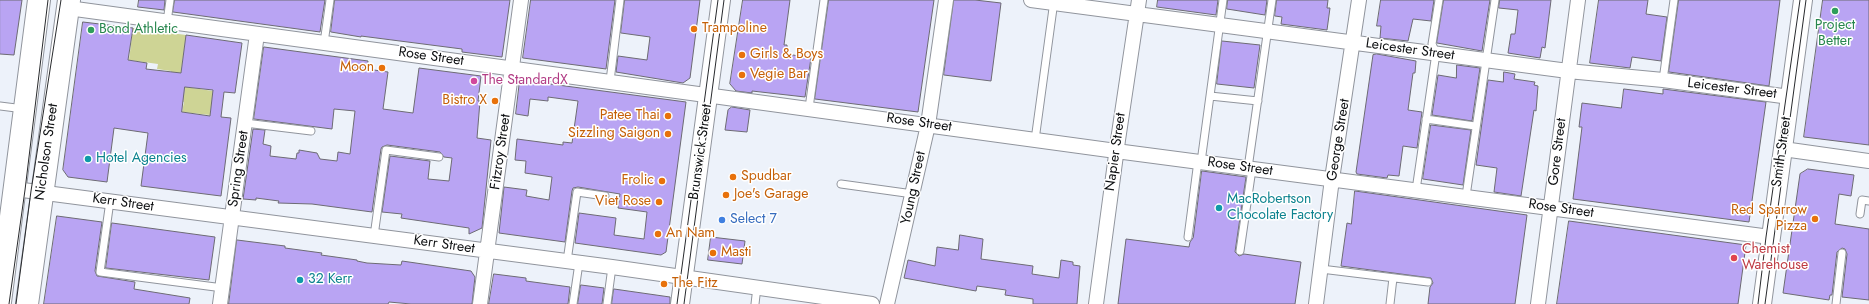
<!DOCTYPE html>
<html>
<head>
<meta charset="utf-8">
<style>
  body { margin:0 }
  canvas { display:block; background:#edf2fa }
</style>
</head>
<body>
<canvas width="1869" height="304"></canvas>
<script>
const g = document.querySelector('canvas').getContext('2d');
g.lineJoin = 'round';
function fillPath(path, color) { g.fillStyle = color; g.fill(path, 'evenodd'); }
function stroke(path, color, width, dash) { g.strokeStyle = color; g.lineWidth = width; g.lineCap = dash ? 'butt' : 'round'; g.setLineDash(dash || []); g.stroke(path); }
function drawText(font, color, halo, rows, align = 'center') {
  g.font = font + ' Jost,sans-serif'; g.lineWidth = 3; g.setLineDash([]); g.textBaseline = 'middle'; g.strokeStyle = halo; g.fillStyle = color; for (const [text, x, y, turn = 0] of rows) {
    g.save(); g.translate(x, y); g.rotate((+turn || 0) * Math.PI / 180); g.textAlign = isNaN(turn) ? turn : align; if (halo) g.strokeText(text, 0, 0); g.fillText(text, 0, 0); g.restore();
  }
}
fillPath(new Path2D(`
  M133 28 186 35 179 86 213 91 210 115 182 112 184 102 176 101 168 94 171 71 157 69 158 64 129 60Z`), '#ced495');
const building = new Path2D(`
  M0 0H22L14 55 0 54Z
  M139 0H165L164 10 138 7Z
  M175 0H325L320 32 173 12Z
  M335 0H510L502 57 462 52V49L361 36V37L331 32Z
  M531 0H615L606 69 523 58Z
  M625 0H700L690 78 683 83 616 72 618 56 647 60 650 37 621 33Z
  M743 0H790L784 45H787V54L811 58 805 97 752 91V93L736 91 730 84Z
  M829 0H934L918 112 815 99Z
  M954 0H975L1001 3 991 81 944 75Z
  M1158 0H1218L1216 15 1157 7Z
  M1228 0H1267L1265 15 1227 9Z
  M1277 0H1328L1327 8H1330L1327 30 1281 24 1282 17 1275 16Z
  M1381 0H1434L1431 21 1413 19 1408 41 1380 38 1381 26H1377Z
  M1444 0H1490L1482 51 1437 43Z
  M1500 0H1551L1545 48 1542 47 1540 58 1508 53 1511 34H1515L1518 10 1499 8Z
  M1599 0H1648L1646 14 1667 17 1661 61 1632 57 1630 68 1590 63Z
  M1679 0H1780L1769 86 1669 72Z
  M1823 0H1869V145L1804 137Z
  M83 22 133 28 128 60 147 63 146 69 181 73 186 35 242 43 235 93 224 92 221 117 231 118 221 196 141 186 148 133 114 128 107 182 68 177 63 170ZM185 87 213 90 210 116 182 112Z
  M1222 41 1260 45 1254 88 1217 84Z
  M264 47 368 61 367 69 388 72 383 109 413 113 419 68 481 76 478 101H480L477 138 491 140 482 228 469 234V228L401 218 402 214 382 212 390 156 430 161 428 179 449 181 452 158 444 157 440 152 387 145 382 147 381 149 372 212 312 204 278 203 279 201 256 198V200L243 199 253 129 265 130 263 144 271 146 270 156 296 159 297 153H299V150L317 153 320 159 337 161 338 152 350 154 355 111 334 109 332 129 254 119Z
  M1377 54 1416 61 1415 73H1413L1408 110 1422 112 1417 148 1403 146 1399 176 1388 175 1387 178 1357 174 1356 172 1373 55Z
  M1457 65 1480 68 1472 121 1432 115 1438 75 1456 78Z
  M1504 72 1515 74 1514 79 1535 82 1534 85 1538 86 1536 111 1534 110 1521 196 1494 192 1497 168 1476 165 1488 80 1503 82Z
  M520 80 686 102 666 252 661 255 575 243 579 213 616 218 614 235 644 239 647 212 618 208 620 194 578 187 573 188 572 191 565 242 499 233 504 187 527 190 526 196 549 200 552 177 525 173 526 161 515 160 517 139 563 145V142L572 143 578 101 548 97V101L530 99 528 116 516 114Z
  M1624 89 1663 94V89L1766 102 1749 222 1573 199 1582 127H1579L1582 103 1621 108Z
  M732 107 750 110 747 132 725 130 728 110Z
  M1431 125 1471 130 1463 185 1423 179Z
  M1808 169 1854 175 1851 196 1839 194 1835 224 1869 229V300L1842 297 1847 254 1845 249 1842 248 1837 252 1832 295H1830L1829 300 1783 293 1800 174Z
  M1202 171 1246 177 1235 252 1239 256 1244 254 1301 262 1295 304H1118L1126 239 1189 247 1190 242 1193 238Z
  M1355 191 1527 215 1515 304H1428L1430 287 1433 283 1431 278 1341 266 1347 223 1351 224Z
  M57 216 102 222 95 271 97 276 135 282 134 289 190 298 189 304H44Z
  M1569 221 1746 245 1738 304H1557Z
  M112 223 215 237 209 280 106 268Z
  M960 235 983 239 981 259 1033 266 1032 274 1059 278 1061 260 1073 262V265L1080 266 1077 304H1033V299L1005 295 1006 290 977 286 976 291 904 278 908 260 935 266 937 247 958 250Z
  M711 237 745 241 742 264 708 260Z
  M237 240 285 246V248L322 253 321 255 357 260V261L367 263 401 265 402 261 471 271 475 277 472 304H411L389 302 388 304H229Z
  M494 274 526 278V281L570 287 568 304H489Z
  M581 285 604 288 602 304H578Z
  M614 289 670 297V304H612Z`);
fillPath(building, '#b9a4f3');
stroke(building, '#6d6b73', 1);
const service = new Path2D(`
  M167 22 170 0
  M324 43 330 0
  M1663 80 1674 0
  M610 81 620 0
  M1210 96 1258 101
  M0 106 24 109
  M809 108 824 0
  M1426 119 1475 126
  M245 123 311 131
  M1035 140 1054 1
  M1201 162 1223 0
  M1248 168 1272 0
  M841 184 913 194
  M1416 190 1436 53 1432 44 1439 0
  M1466 196 1495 0
  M110 201 100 272 223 288
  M1860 214 1862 200 1869 201
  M374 236 386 150 439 157
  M1188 237 1198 161
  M1240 251 1252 169
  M567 261 577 192 605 196
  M1321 269 1428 282
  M573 304 579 263
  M607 304 612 267
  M755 304 757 287
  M1390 304 1393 278
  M1836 304 1842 253`);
const minor = new Path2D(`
  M1031 0 1568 71 1663 80 1790 97
  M68 8 1116 151 1770 237
  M1783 149 1869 161
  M15 189 612 267 872 304
  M220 304 257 34
  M480 304 521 0
  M887 304 928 125 946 0
  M1096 304 1118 140 1139 0
  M1316 304 1332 179 1359 0
  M1538 304 1578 0`);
const tertiary = new Path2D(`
  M680 304 721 0
  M1762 304 1803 0`);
const primary = new Path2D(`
  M0 302 39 0
  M27 304 69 0`);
stroke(service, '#91959d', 9);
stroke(minor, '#91959d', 16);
stroke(tertiary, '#91959d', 20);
stroke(primary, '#91959d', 24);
stroke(service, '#fff', 7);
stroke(minor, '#fff', 14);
stroke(tertiary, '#fff', 18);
stroke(primary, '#fff', 22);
stroke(new Path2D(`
  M9 304 25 190 48 0
  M16 304 31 191 61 0
  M677 304 718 0
  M684 304 724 0
  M1758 304 1766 237 1800 0
  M1765 304 1806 0`), '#282a2d', 1);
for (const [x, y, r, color] of [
  [1835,11,4,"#2e9e5b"],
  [694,29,4,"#e8710a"],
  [91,30,4,"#2e9e5b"],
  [742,55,4,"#e8710a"],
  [382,68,4,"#e8710a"],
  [742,75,4,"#e8710a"],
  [474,81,4,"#d1479c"],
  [495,101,4,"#e8710a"],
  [668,116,4,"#e8710a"],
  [668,134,4,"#e8710a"],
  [88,159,4,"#0f9aa8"],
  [733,177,4,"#e8710a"],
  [662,181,4,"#e8710a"],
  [726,195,4,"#e8710a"],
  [659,202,4,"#e8710a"],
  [1219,208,4,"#0f9aa8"],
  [1815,219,4,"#e8710a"],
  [722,220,4,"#3f7fe0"],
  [658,234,4,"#e8710a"],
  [713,253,4,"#e8710a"],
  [1734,258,4,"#e0444e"],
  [300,280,4,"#0f9aa8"],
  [664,284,4,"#e8710a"]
]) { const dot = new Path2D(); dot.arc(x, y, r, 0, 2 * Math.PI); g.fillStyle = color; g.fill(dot); stroke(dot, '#fff', 1.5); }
drawText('14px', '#27864d', '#fff', [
  ["Project",1835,26],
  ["Better",1835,42],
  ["Bond Athletic",99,30,"left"]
]);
drawText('14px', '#c56008', '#fff', [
  ["Trampoline",702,29],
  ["Girls & Boys",750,55],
  ["Moon",374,68,"right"],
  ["Vegie Bar",750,75],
  ["Bistro X",487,101,"right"],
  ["Patee Thai",660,116,"right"],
  ["Sizzling Saigon",660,134,"right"],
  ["Spudbar",741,177],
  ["Frolic",654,181,"right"],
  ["Joe's Garage",734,195],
  ["Viet Rose",651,202,"right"],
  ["Red Sparrow",1807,211,"right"],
  ["Pizza",1807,227,"right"],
  ["An Nam",666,234],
  ["Masti",721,253],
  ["The Fitz",672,284]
], 'left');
drawText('14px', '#0d0f11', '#fff', [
  ["Leicester Street",1410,50,8],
  ["Rose Street",431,57,8],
  ["Leicester Street",1732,89,7],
  ["Rose Street",919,123,8],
  ["George Street",1339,140,-81],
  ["Nicholson Street",47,152,-82],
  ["Fitzroy Street",501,152,-82],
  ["Brunswick Street",701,152,-82],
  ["Napier Street",1116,152,-82],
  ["Gore Street",1558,152,-83],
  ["Smith Street",1782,152,-82],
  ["Rose Street",1240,167,8],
  ["Spring Street",239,169,-82],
  ["Young Street",914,188,-78],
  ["Kerr Street",123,203,8],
  ["Rose Street",1561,209,8],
  ["Kerr Street",444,245,8]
]);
drawText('14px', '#b23c85', '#fff', [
  ["The StandardX",482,81]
], 'left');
drawText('14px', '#0d838f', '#fff', [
  ["Hotel Agencies",96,159],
  ["MacRobertson",1227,200],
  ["Chocolate Factory",1227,216],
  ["32 Kerr",308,280]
], 'left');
drawText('14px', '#366cbe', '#fff', [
  ["Select 7",730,220]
], 'left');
drawText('14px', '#be3a42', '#fff', [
  ["Chemist",1742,250],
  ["Warehouse",1742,266]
], 'left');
</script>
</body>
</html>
